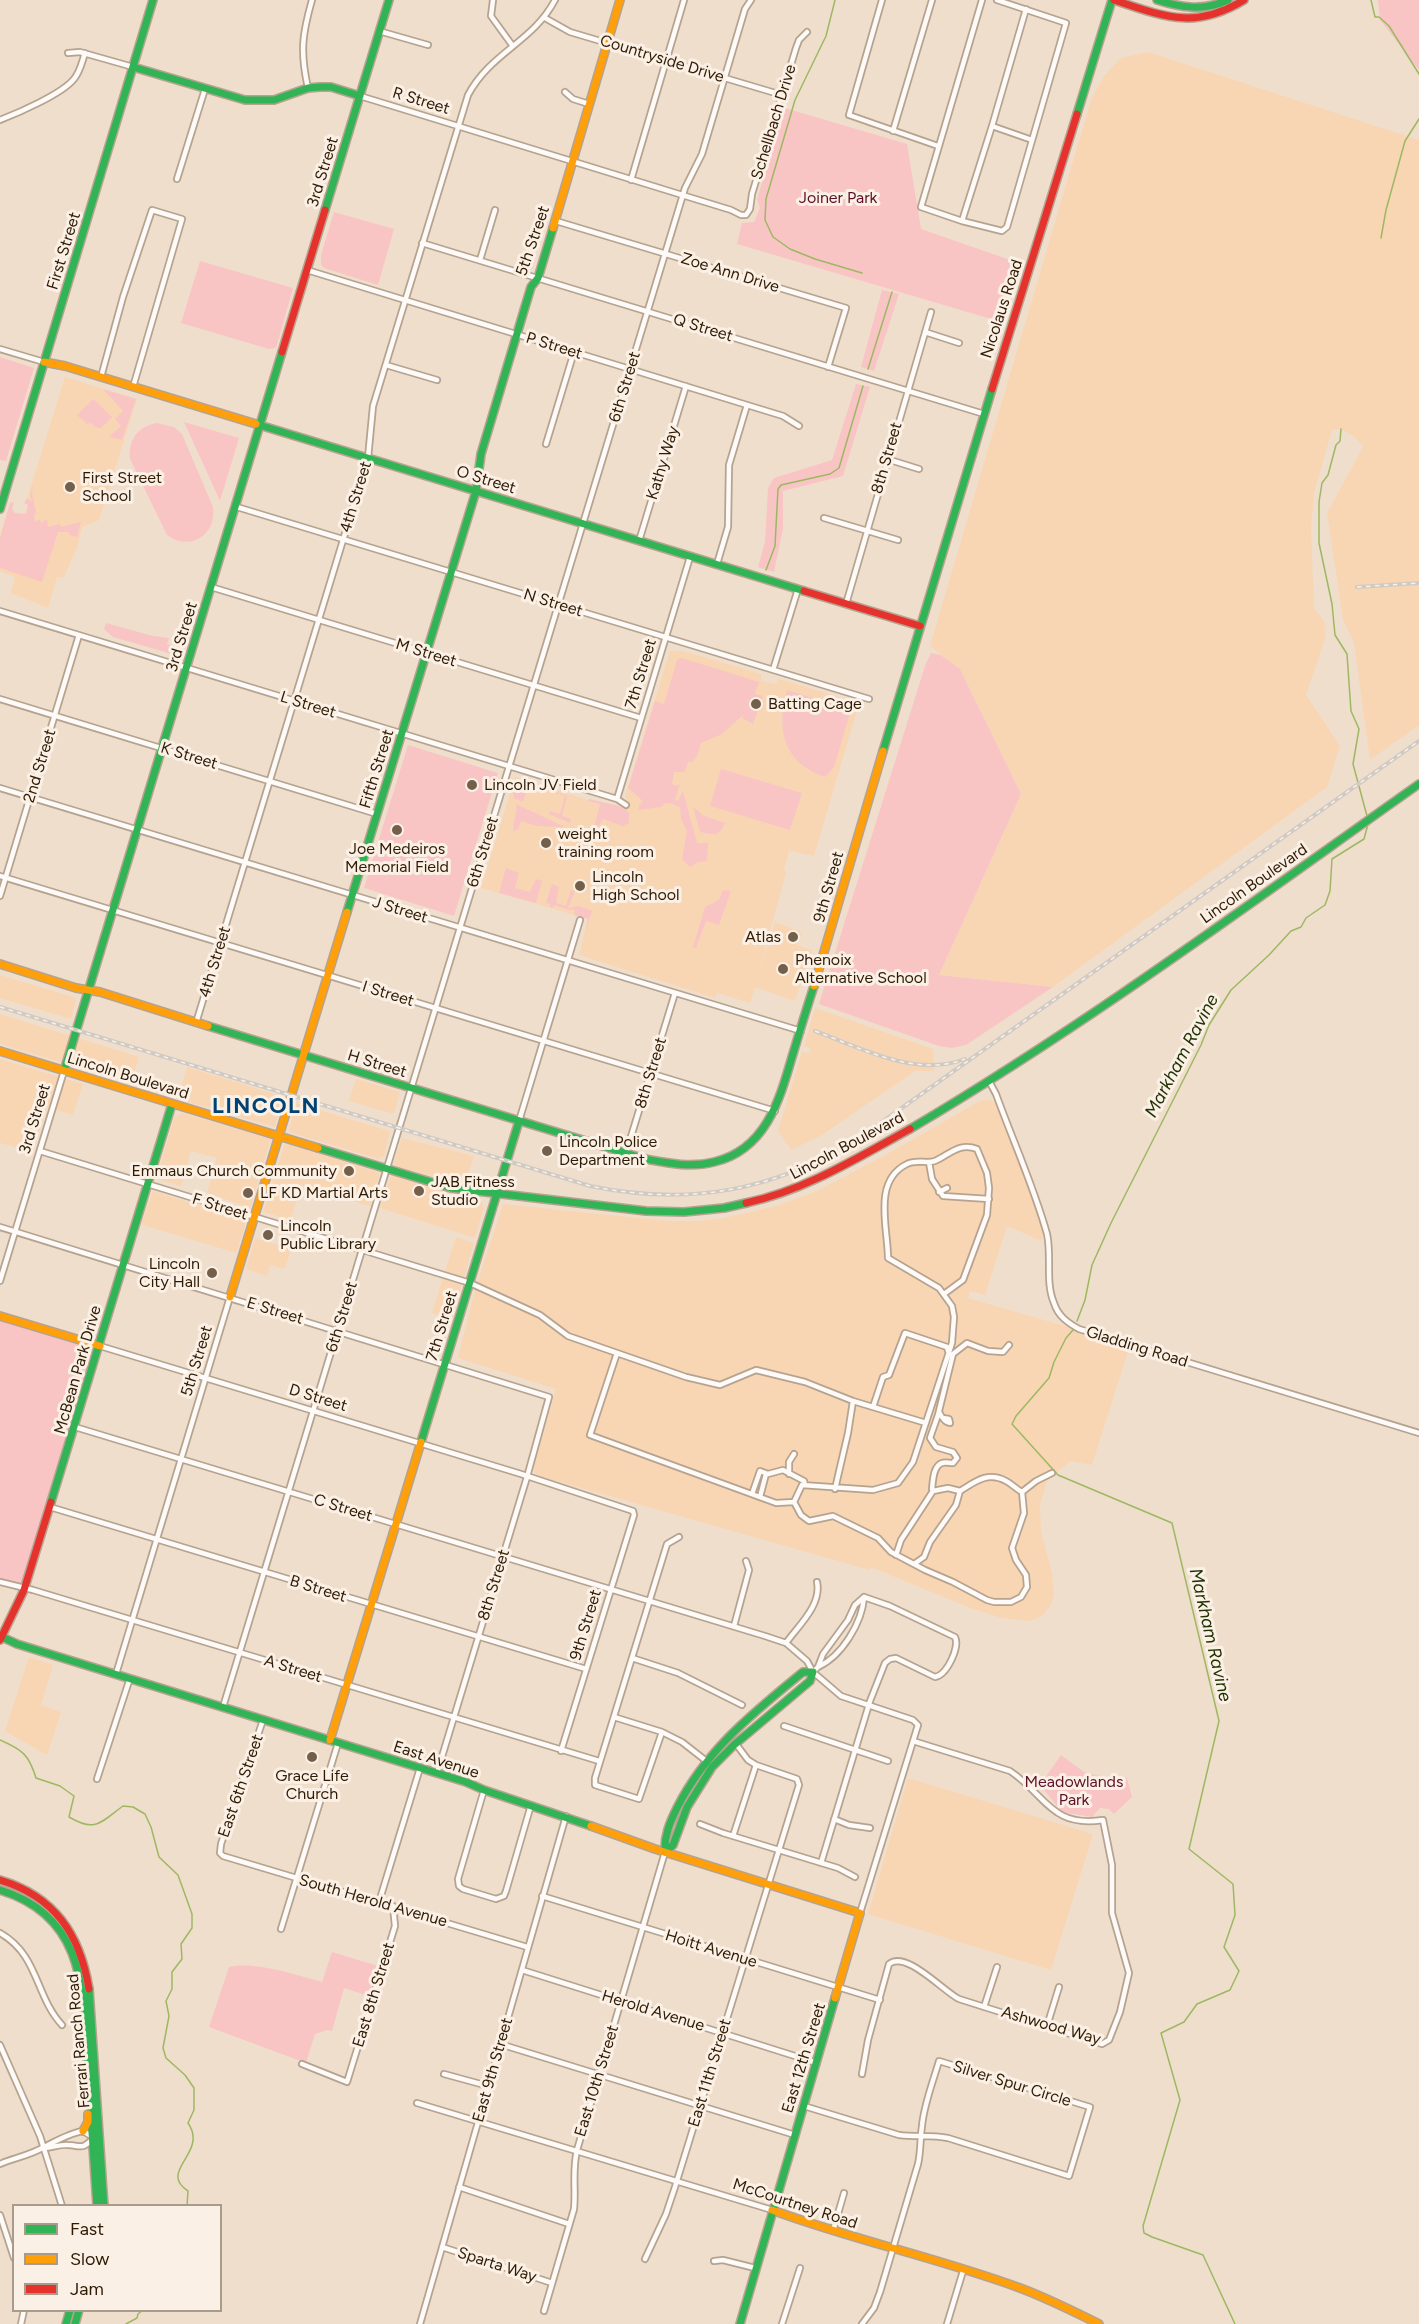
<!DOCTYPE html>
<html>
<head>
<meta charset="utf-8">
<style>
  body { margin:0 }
  #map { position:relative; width:1419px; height:2324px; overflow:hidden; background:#f0decc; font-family:Figtree,sans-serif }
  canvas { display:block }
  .legend { position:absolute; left:12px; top:2204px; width:210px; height:108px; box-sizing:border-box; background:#fbf0e5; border:2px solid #a99b8b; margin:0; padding:8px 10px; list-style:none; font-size:18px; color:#2f1b04 }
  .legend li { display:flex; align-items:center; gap:12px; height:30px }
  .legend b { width:30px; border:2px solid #a99b8b }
</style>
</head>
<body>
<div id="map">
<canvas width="1419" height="2324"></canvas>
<ul class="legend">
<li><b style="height:8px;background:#30b455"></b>Fast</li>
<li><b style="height:8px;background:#ff9f0a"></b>Slow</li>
<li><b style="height:8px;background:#e5322d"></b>Jam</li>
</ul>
</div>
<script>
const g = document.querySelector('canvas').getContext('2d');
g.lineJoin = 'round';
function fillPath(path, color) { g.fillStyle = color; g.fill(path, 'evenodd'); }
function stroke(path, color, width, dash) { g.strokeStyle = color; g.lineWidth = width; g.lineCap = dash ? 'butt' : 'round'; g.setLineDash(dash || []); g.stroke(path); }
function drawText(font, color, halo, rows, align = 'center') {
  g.font = font + ' Figtree,sans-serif'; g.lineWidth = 6; g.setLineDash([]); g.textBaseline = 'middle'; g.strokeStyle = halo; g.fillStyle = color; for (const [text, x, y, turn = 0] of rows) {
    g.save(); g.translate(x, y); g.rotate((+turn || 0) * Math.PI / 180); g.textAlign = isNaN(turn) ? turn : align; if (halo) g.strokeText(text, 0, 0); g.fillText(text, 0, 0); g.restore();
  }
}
fillPath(new Path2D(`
  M1148 52 1419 140V725L1370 760 1354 643 1343 620 1327 513 1363 447 1355 437 1341 429 1332 430 1314 493 1311 528 1314 608 1324 621 1326 636 1306 695 1340 746 1327 787 1053 987 939 975 1021 794 960 669 930 646 1091 100 1104 76 1121 58Z
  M65 377 137 399 99 520 82 527 77 548 64 577H57L48 608 11 593 15 577 0 571V536L7 512 25 514 28 505 26 502Z
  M670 651H683L761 674V681L775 684 779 679 859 703 814 856 789 851 784 869 786 873 759 971 775 922 802 932 797 945 812 950 795 1001 755 987 750 1003 717 993 715 998 579 955 588 919 481 888 515 777 623 811 627 802 625 796Z
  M0 975 74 997 76 1001 71 1019 0 998Z
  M815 1008 933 1049 934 1071H915L822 1135 791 1150 778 1131 802 1051 809 1054 811 1049 804 1046Z
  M0 1014 139 1057 131 1083 0 1044Z
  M0 1059 83 1084 73 1115 47 1107 33 1152 0 1143Z
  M187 1067 284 1097 275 1127 178 1099Z
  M356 1079 400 1092 394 1114 349 1101Z
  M987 1100 999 1103 1044 1225 1042 1241 1007 1226 985 1295 970 1291 968 1298 1130 1345 1092 1465 1071 1461 1053 1475 1047 1482 1040 1504 1041 1532 1052 1573 1054 1595 1051 1605 1043 1615 1031 1621 1002 1618 973 1609 873 1568H870V1570L539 1476 535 1473 534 1467 556 1389 458 1358 474 1293 503 1204 668 1221H698L724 1218 776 1206 817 1191 880 1158 980 1101Z
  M295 1103 390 1131 384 1156 379 1159 289 1132Z
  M182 1113 271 1139 250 1208 207 1193 217 1158 191 1151 181 1186 159 1180 158 1173 174 1118Z
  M402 1138 474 1156 465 1182 442 1179 396 1166 394 1162Z
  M285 1143 380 1173 370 1206 302 1186 290 1220 263 1212Z
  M393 1176 432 1188 480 1199 484 1207 475 1238 380 1208 390 1178Z
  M153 1191 244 1220 246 1223 236 1253 143 1225 142 1221Z
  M456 1237 474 1243 452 1319 432 1313Z
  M255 1238 291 1249 285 1269 270 1265 267 1276 246 1269Z
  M29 1657 53 1665 41 1705 61 1712 47 1755 5 1731Z
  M908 1778 1093 1834 1051 1970 868 1914Z`), '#f8d6b3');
fillPath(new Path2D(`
  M1378 0H1419V70L1380 20Z
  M785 108 907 144 921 229 1016 262 998 321 737 244 742 223 754 222 760 208 757 199Z
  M334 212 394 229 378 285 324 268 321 265V255Z
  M200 261 293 288 276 348 269 349 181 323Z
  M882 290 899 294 874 371 861 367Z
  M0 357 34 368 6 461 0 460Z
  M856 384 870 387 843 476 783 491V529L774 572 758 567 765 542 768 488 774 478 832 460Z
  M103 389 136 399 122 440 109 437 121 426 115 419 123 411Z
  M93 399 112 417 101 428 95 427 91 423 87 424 77 415Z
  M184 422 239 438 220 501Z
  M157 423 174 427 182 434 213 507C217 535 190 552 167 535L130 459C128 440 138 426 157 423Z
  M33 484 32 494 36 512 34 516 35 521 40 520 41 523 47 519 48 527 60 524 61 527 81 522 77 537 69 535V532H58L42 582 0 568V538L10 503 17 501 14 502 12 509 15 513 26 514 28 505 24 503 27 498 32 502 30 495Z
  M106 623 153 636 169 638 167 644 171 645V648L184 649 182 657 113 637 104 629Z
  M931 653 941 655 960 669 1021 794 939 975 1053 987 966 1045 952 1048 939 1046 819 1004 925 666Z
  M682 658 759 682 755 694 763 696 753 724 742 718 744 714 722 734 701 743 697 756 692 762 689 761 684 772H674L672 784 677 786 680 783 675 800 678 801 683 791 697 843H708L707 861 698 862 690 867 682 859 687 831 681 819 680 807 670 803 664 804 661 807 639 810V806L643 801 628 788 655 701 664 704 677 660Z
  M787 690 848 709 850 713 834 767 825 777C783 763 776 729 787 690Z
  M408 745 498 773 454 916 364 888Z
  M721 769 802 793 790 830 710 806Z
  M516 779 567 796 562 816 571 819 570 823 549 814 550 811 560 814 565 796 529 785 523 802 514 798 513 788Z
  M589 799 624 807 629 813V823L621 827 620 825 603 819 597 829 594 828 600 804 588 801Z
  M516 804 563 826V827L536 826 521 821 518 830H515L514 833C511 824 518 814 516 804Z
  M693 807 704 816 725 823C719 837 714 835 700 832Z
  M506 868 519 873 515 888 530 892 536 879 542 881 536 903 499 893Z
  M552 884 559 887 556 903 566 906 571 890 575 891 568 908 579 906 592 911 585 932 588 919 574 915 575 911 573 909 570 910 554 905 553 908 550 907V904L546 903Z
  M723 890 731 891 719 925 706 921 696 948 693 947 705 907 719 900Z
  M0 1317 96 1346 22 1588 0 1582Z
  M1061 1755 1084 1772 1103 1777 1127 1778 1132 1797 1114 1814 1109 1809 1100 1808 1092 1817 1062 1812 1040 1785Z
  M332 1952 378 1966 369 1996 344 1988 332 2031 327 2030 315 2034 306 2063 209 2027 229 1967C256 1961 296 1975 322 1982Z`), '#f8c5c4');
stroke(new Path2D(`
  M835 0 826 36 795 100 766 199 765 220 773 237 790 249 815 259 862 273
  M1371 0 1375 17H1379L1389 26 1419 74
  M1381 238 1386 210 1405 141 1419 119
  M868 369 892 292
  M1341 429 1340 441 1336 445 1328 475 1322 483 1319 502V543L1332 604 1335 635 1347 654 1351 711 1359 729 1353 764 1367 816
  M766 570 775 546 778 489 781 485 830 474 839 468 863 386
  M1077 1321 1085 1300 1092 1265 1111 1223 1201 1045 1209 1025 1231 990 1269 955 1291 931 1301 927 1306 918 1325 905 1330 891 1332 859 1364 839 1368 824
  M1073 1330 1066 1338 1054 1362 1049 1378 1016 1416 1012 1424 1058 1475 1172 1523 1219 1721 1189 1849 1233 1884 1235 1915 1224 1947 1239 1971 1230 1990 1197 2004 1184 2022 1161 2033 1180 2100 1143 2226 1144 2233 1152 2237 1203 2255 1235 2324
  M0 1740C23 1750 29 1755 36 1778L60 1786 74 1796 69 1817C96 1833 101 1822 123 1806L133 1807 145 1814 151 1827 159 1857 178 1875 192 1914V1928L181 1944 182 1959 172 1972V1989L166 2001 169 2016 163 2048 166 2058 185 2075 194 2088V2110L188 2123C209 2153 157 2171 188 2191L187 2206
  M126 2324 137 2318 138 2314 143 2310`), '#9db862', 1.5);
const street = new Path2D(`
  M493 0 491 16 512 45
  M882 0 849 115 938 146
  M982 0 921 207 962 221 1002 231 1007 227 1066 23 997 0
  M545 18 570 32 782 95
  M379 31 428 45
  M68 53 80 52 133 67
  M308 88C300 52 302 35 312 0
  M565 92 573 99 589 104
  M360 96 731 210 741 215H746L750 209 752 194 796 48 799 40 807 32
  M0 120C18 113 62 94 74 79 80 72 82 62 85 53
  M992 126 1026 9
  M893 131 932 0
  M177 179 205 89
  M631 180 684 0
  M556 221 846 308 828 367
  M962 221 992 126 1032 140
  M422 243 984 414
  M480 260 495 210
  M307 270 747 405 783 416 799 426
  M925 332 959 343
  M0 349 44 362
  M386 365 437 380
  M101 377 123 297 152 210 182 219 133 387
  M546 444 574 352
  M887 459 919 469
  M237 507 869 699
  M824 518 898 540
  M639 541 686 386
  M717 564 728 527 729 465 747 405
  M211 587 641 718
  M846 604 931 312
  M0 611 617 799 626 805
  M773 670 798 589
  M0 699 377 814
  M0 788 801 1031
  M617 799 690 557
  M0 876 775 1111
  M0 896 79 635
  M196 1023 368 458 373 406 468 95C491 52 533 42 555 0
  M989 1081 996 1094C1013 1141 1034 1187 1047 1234 1052 1257 1045 1282 1054 1303 1058 1316 1068 1323 1079 1329L1419 1433
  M519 1121 580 920
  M40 1151 470 1283 540 1315 568 1336 686 1377 720 1385 756 1370 805 1382 853 1401 848 1433 835 1489
  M626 1153 675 993
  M929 1162 932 1179 943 1196 989 1199
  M939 1192 947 1188
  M0 1227 549 1397 527 1477 437 1773
  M0 1281 64 1071
  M1009 1345 1003 1352 988 1351 967 1343 953 1354 938 1415 930 1438 936 1447 953 1452 957 1458 953 1463C949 1463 945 1462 942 1463 933 1466 933 1481 932 1489L933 1491 948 1488 960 1491C975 1482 987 1471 1006 1481 1012 1484 1016 1489 1022 1492
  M100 1346 521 1474 633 1511 634 1515 561 1751
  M617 1353 590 1435 776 1503 794 1502 802 1485 873 1490 898 1483 913 1462 952 1343 954 1317 952 1306 939 1288 888 1258C888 1228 872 1181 907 1164 916 1159 926 1164 935 1161 950 1154 960 1142 977 1149L987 1173 989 1188 987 1215 963 1280 944 1294
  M853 1401 926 1423
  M873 1407 883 1377 889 1375 905 1333 947 1347 948 1351
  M939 1412C941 1416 945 1423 950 1423L949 1419 943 1418
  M75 1427 765 1636 786 1643 807 1661 813 1672 841 1696 913 1720 918 1725 860 1913
  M789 1474V1462L794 1454
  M752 1494 760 1471 768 1474 783 1470 804 1481 805 1485
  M760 1497 766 1474
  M794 1502 801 1515 809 1521 833 1516 878 1538 891 1552 925 1570 953 1582 987 1600 994 1602H1011L1021 1597 1027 1587 1026 1575 1016 1560 1012 1548 1024 1513 1022 1492 1036 1481 1052 1473
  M50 1507 586 1669
  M896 1555 901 1540 933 1491
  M914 1564 924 1557 930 1542 956 1505 960 1491
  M0 1582 33 1590 599 1761
  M734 1626 749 1570 746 1561
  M786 1643C798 1626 822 1605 817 1582
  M632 1658 678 1673 742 1705
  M818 1667C842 1656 862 1623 864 1597
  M813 1672 818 1667 823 1654 848 1620 855 1605 864 1597
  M116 1674 230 1297
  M223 1707 685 188 702 154 745 9 751 0
  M614 1717 662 1732 639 1799 595 1785V1778L667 1544 679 1537
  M263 1720 221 1844 220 1853 223 1856 527 1947
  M784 1726 888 1761
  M662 1732 682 1742 705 1760
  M97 1779 130 1678
  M484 1790 458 1879 459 1886 463 1889 496 1899 504 1896 506 1891 531 1805
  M834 1819 849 1825 870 1828
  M700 1824 723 1833 838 1868 855 1877
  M733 1836 756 1765
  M821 1863 870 1701 885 1663 890 1659 896 1658 935 1677C947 1675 960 1647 955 1637L890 1606 864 1597
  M542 1896 880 2000
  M379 1902 420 1768
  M281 1929 338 1743
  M0 1933C39 1955 35 1996 62 2025
  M522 1970 817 2063
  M984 2007 997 1967
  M1047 2026 1059 1987
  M500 2044 795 2135
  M0 2045 40 2136 62 2206
  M302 2064 347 2082 395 1926 393 1906
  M444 2074 488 2086
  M862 2074 868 2040 889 1964C906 1950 943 1991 959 1999L1102 2044 1109 2040 1120 2012 1129 1973 1112 1913V1865L1103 1820C1051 1828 1046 1795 1010 1771L913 1741
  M417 2103 772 2210
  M804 2106 899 2135C916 2137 931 2135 948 2138L1069 2176 1090 2107 939 2061C933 2082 924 2104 922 2126 920 2139 921 2151 918 2164L880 2292 874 2308 862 2324
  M0 2164C14 2158 31 2155 44 2147 56 2141 70 2133 83 2131L94 2138C81 2150 83 2146 68 2145 60 2144 52 2148 44 2148
  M459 2187 569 2224
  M0 2215 14 2258
  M833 2231 844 2193
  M442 2247 552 2283
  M645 2259 666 2214 675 2187 799 1785 797 1779 756 1765 748 1760 736 1744
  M714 2261 723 2260 755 2268
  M544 2311 574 2209C576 2189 572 2171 577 2150L665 1852
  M21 2324 24 2310
  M420 2324 566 1816
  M782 2324 800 2268
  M947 2324 963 2271`);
const fast = new Path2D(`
  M1157 0C1182 8 1204 11 1228 0
  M133 67 245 100H274L308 88 320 87H331L360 96
  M1077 114 1112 0
  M325 210 389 0
  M256 424 804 591
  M0 509 153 0
  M883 751 992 389
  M347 912 476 491 481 454 531 287 538 278 553 228
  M208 1026 645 1159C667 1163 691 1168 714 1162 765 1150 779 1102 792 1057 799 1034 806 1010 814 986
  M64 1071 282 352
  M910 1129C1086 1025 1252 902 1419 784
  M318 1148 451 1188 646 1211 684 1212 724 1208 746 1203
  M421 1442 519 1121
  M51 1502 172 1104
  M2 1637 17 1644 466 1782 484 1790 591 1826
  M803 1672H813L810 1681 734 1745 712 1767 687 1807 673 1845 665 1852C664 1836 670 1822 677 1808 706 1750 754 1712 803 1672Z
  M0 1890C89 1917 83 1996 88 2073 91 2117 94 2162 97 2206
  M89 1989 104 2206
  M66 2324 70 2310
  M75 2324 79 2310
  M740 2324 835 1998`);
const slow = new Path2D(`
  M553 228 620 0
  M44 362 65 366 256 424
  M0 964 76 988 100 992 208 1026
  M814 986 883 751
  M0 1051 318 1148
  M230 1297 347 912
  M0 1316 100 1346
  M330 1740 421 1442
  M591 1826 655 1849 860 1913 835 1998
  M83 2131 88 2122V2114
  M772 2210C853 2240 939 2258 1020 2288 1047 2298 1073 2311 1099 2324`);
const jam = new Path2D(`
  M1114 0C1165 17 1195 30 1244 0
  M282 352 325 210
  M992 389 1077 114
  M804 591 920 626
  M746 1203C806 1190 857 1158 910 1129
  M0 1640 24 1590 51 1502
  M0 1880C54 1896 80 1934 89 1989`);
stroke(street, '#b5a390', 8);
stroke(fast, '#b5a390', 10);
stroke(slow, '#b5a390', 10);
stroke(jam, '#b5a390', 10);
stroke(street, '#fdfaf7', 4.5);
stroke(fast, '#30b455', 7);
stroke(slow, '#ff9f0a', 7);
stroke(jam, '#e5322d', 7);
const rail = new Path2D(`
  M1357 587 1419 583
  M0 1007 590 1186C688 1206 772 1192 858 1139L1419 741
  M815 1031C861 1048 916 1078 965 1059`);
stroke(rail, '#d0cac4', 4);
stroke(rail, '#fbf0e5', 1.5, [4.5]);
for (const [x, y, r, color] of [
  [70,487,6,"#735f4a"],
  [756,704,6,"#735f4a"],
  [472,785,6,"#735f4a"],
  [397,830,6,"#735f4a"],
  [546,843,6,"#735f4a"],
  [580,886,6,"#735f4a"],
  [793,937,6,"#735f4a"],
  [783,969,6,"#735f4a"],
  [547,1151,6,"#735f4a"],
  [349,1171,6,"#735f4a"],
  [419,1191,6,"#735f4a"],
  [248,1193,6,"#735f4a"],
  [268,1235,6,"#735f4a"],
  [212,1273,6,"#735f4a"],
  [312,1757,6,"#735f4a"]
]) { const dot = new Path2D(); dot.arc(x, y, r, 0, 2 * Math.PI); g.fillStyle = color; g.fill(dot); stroke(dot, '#fbf0e5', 2); }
drawText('16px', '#2f1b04', '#fbf0e5', [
  ["Countryside Drive",662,59,17],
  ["R Street",421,101,17],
  ["Schellbach Drive",774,122,-73],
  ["3rd Street",323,172,-73],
  ["5th Street",533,241,-71],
  ["First Street",64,251,-73],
  ["Zoe Ann Drive",730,273,17],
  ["Nicolaus Road",1002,309,-72],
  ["Q Street",703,328,17],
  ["P Street",554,346,17],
  ["6th Street",625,387,-73],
  ["8th Street",887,458,-74],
  ["Kathy Way",663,463,-73],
  ["O Street",486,480,17],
  ["4th Street",356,497,-73],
  ["N Street",553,603,17],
  ["3rd Street",182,637,-73],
  ["M Street",426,653,17],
  ["7th Street",641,674,-73],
  ["L Street",308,705,17],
  ["K Street",189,756,17],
  ["2nd Street",40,766,-73],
  ["Fifth Street",377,769,-73],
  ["6th Street",483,852,-73],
  ["Lincoln Boulevard",1254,884,-35],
  ["9th Street",829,887,-74],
  ["J Street",400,910,17],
  ["4th Street",215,962,-73],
  ["I Street",388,994,17],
  ["H Street",377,1064,17],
  ["8th Street",651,1073,-73],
  ["Lincoln Boulevard",128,1076,17],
  ["3rd Street",35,1119,-73],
  ["Lincoln Boulevard",847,1146,-28],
  ["F Street",220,1207,17],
  ["E Street",275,1311,17],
  ["6th Street",342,1317,-73],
  ["7th Street",442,1326,-73],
  ["Gladding Road",1137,1347,17],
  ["5th Street",197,1361,-73],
  ["McBean Park Drive",78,1370,-74],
  ["D Street",318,1398,17],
  ["C Street",343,1508,17],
  ["8th Street",494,1585,-73],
  ["B Street",318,1589,17],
  ["9th Street",586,1625,-73],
  ["A Street",293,1669,17],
  ["East Avenue",436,1760,18],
  ["East 6th Street",241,1786,-71],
  ["South Herold Avenue",373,1901,16],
  ["Hoitt Avenue",711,1949,17],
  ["East 8th Street",374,1995,-73],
  ["Herold Avenue",653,2011,17],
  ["Ashwood Way",1051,2026,16],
  ["Ferrari Ranch Road",79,2041,-95],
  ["East 12th Street",804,2058,-73],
  ["East 9th Street",493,2070,-74],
  ["East 11th Street",710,2073,-73],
  ["East 10th Street",597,2081,-73],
  ["Silver Spur Circle",1012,2084,17],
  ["McCourtney Road",795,2204,18],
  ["Sparta Way",497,2265,18]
]);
drawText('16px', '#5d1027', '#fbf0e5', [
  ["Joiner Park",838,198],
  ["Meadowlands",1074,1782],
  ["Park",1074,1800]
]);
drawText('16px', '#2f1b04', '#fbf0e5', [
  ["First Street",82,478],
  ["School",82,496],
  ["Batting Cage",768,704],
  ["Lincoln JV Field",484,785],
  ["weight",558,834],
  ["training room",558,852],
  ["Joe Medeiros",397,849,"center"],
  ["Memorial Field",397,867,"center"],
  ["Lincoln",592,877],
  ["High School",592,895],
  ["Atlas",781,937,"right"],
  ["Phenoix",795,960],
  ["Alternative School",795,978],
  ["Lincoln Police",559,1142],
  ["Department",559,1160],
  ["Emmaus Church Community",337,1171,"right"],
  ["JAB Fitness",431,1182],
  ["Studio",431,1200],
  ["LF KD Martial Arts",260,1193],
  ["Lincoln",280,1226],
  ["Public Library",280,1244],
  ["Lincoln",200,1264,"right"],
  ["City Hall",200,1282,"right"],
  ["Grace Life",312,1776,"center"],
  ["Church",312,1794,"center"]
], 'left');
drawText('italic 18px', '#1f3102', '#fbf0e5', [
  ["Markham Ravine",1182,1056,-62],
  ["Markham Ravine",1210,1635,77]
]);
g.letterSpacing = '1.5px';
drawText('bold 22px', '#024272', '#fbf0e5', [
  ["LINCOLN",266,1107]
]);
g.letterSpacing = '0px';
</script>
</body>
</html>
